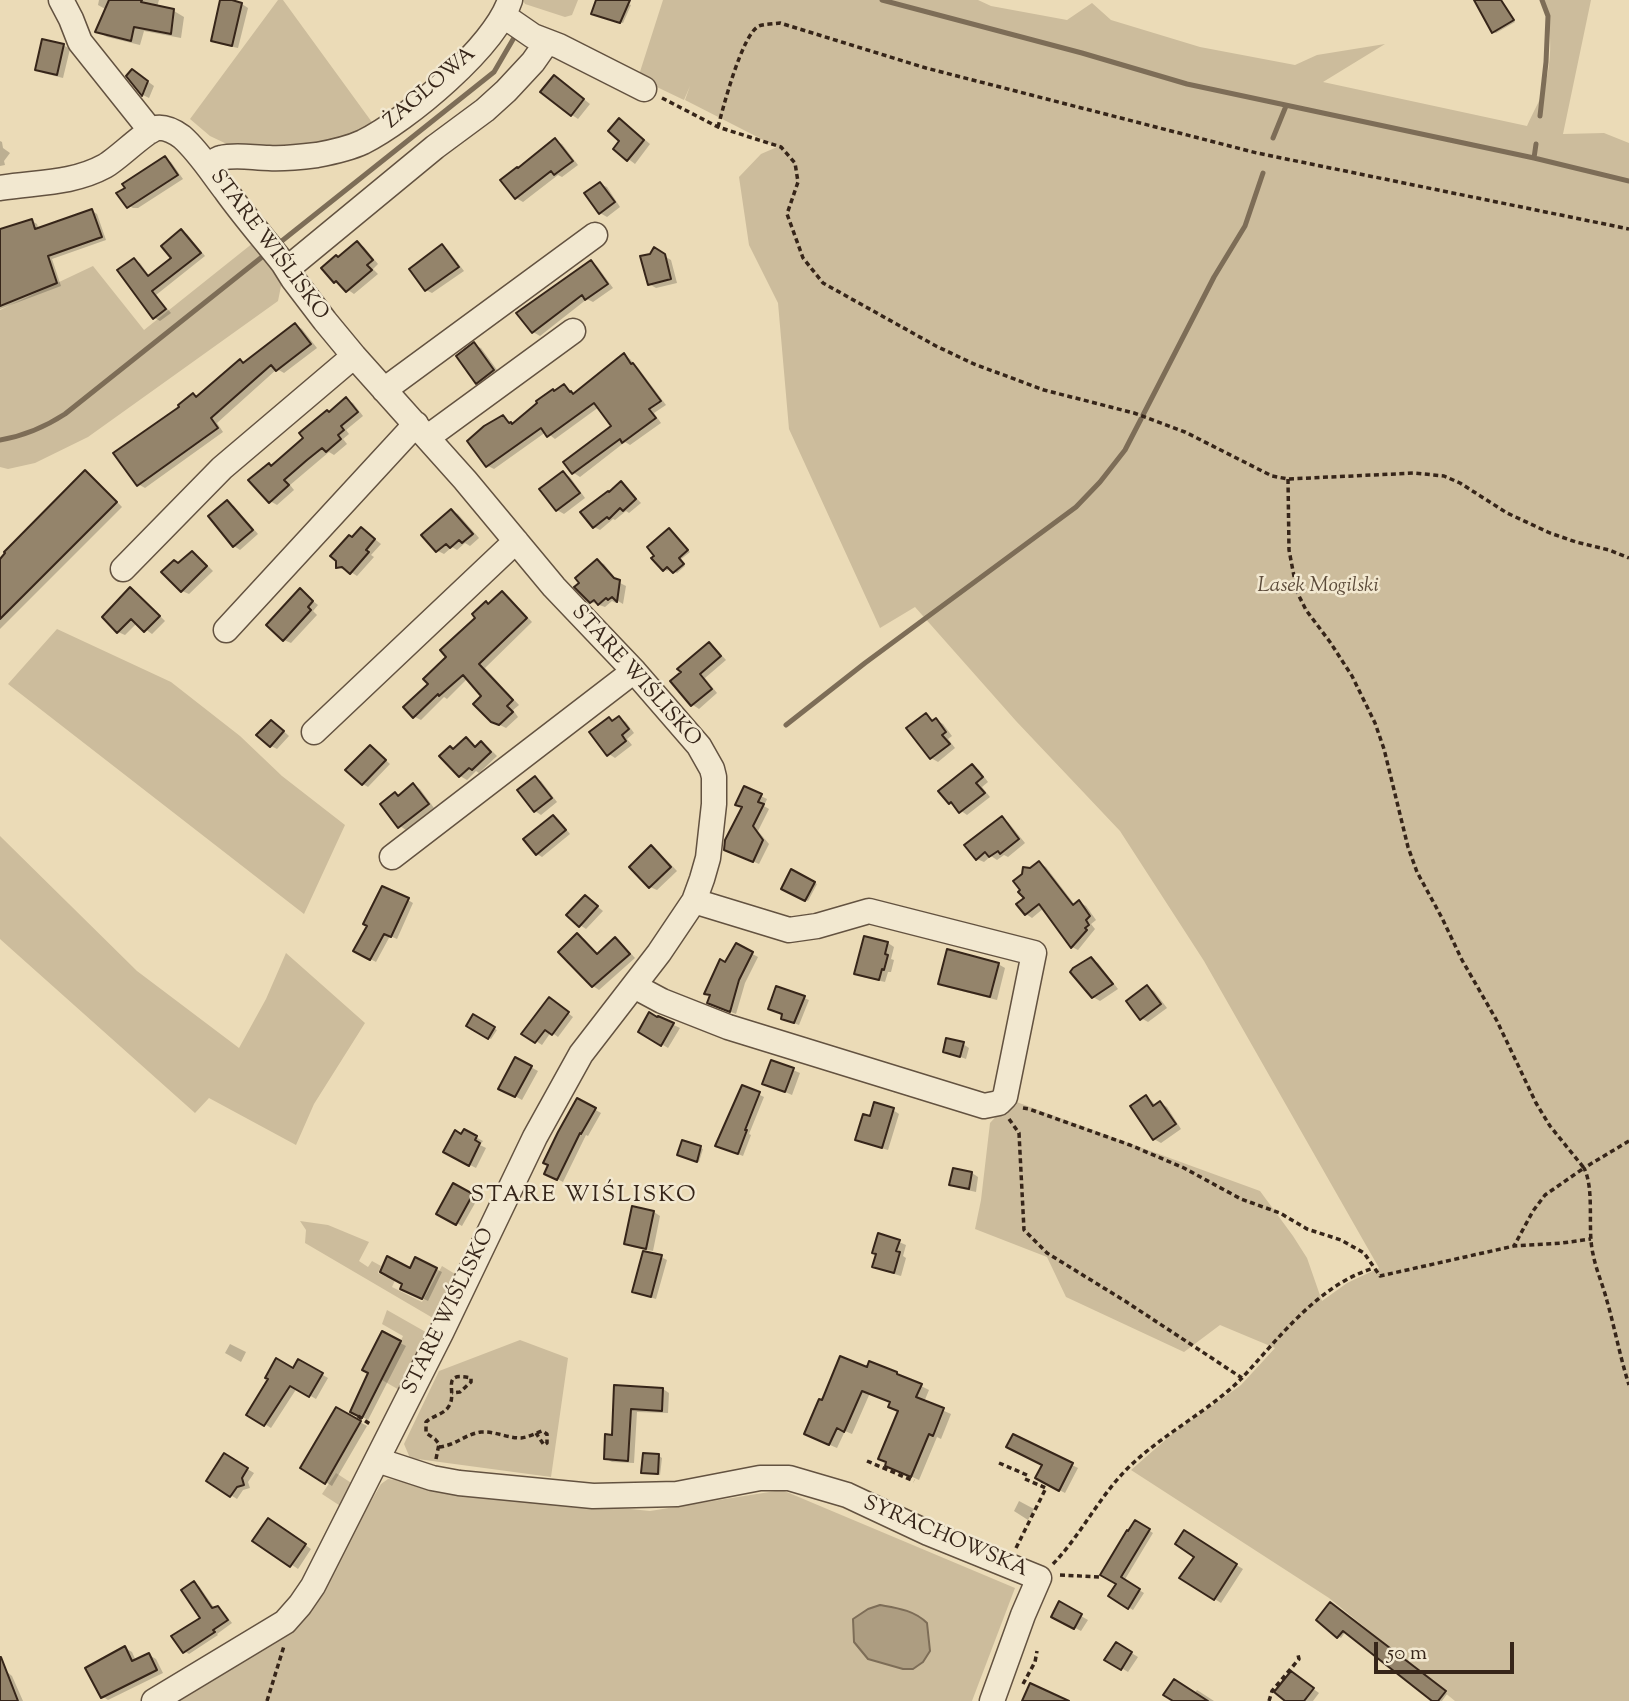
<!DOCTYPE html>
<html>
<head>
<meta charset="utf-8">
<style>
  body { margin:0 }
  #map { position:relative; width:1629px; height:1701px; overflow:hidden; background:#ebdbb7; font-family:"Sorts Mill Goudy",serif }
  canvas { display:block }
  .scale { position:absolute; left:1374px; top:1642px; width:140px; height:32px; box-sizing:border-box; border:4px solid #362519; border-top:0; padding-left:9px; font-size:21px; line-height:24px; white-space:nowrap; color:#362519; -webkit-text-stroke:5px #f2e8d0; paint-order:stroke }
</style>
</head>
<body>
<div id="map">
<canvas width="1629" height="1701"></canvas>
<div class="scale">50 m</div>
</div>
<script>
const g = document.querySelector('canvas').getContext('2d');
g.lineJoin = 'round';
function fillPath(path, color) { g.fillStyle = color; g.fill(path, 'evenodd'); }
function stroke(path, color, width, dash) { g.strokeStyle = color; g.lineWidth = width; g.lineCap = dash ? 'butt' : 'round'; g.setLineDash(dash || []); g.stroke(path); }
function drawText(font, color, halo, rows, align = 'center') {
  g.font = font + ' "Sorts Mill Goudy",serif'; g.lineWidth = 5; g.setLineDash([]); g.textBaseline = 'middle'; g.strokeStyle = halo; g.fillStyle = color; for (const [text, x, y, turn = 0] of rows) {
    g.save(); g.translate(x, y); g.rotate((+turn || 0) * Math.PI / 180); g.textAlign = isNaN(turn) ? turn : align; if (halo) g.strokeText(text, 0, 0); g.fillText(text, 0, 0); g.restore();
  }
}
fillPath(new Path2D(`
  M278 0H283L374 125 349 138 311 149 231 146 210 136 190 119Z
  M523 0H578L572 15 565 17 525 4Z
  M663 0H978L991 6 1067 20 1092 3 1111 20 1200 47 1295 65 1317 55 1385 44 1323 82 1527 126C1533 112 1543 96 1546 81 1552 58 1553 20 1540 0H1591L1563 134 1604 133 1629 143V1701H1455L1329 1598 1131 1470 1171 1435 1241 1385 1275 1348 1220 1325 1184 1352 1066 1297 1047 1257 975 1229 981 1200 990 1123 1011 1100 1260 1191 1293 1236 1307 1258 1322 1301 1347 1283 1379 1268 1204 961 1120 831 1016 721 915 607 880 628 789 429 778 303 749 245 739 177 761 154 777 147 685 100 690 86 684 100 638 78Z
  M253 243 282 281 278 301 88 437 35 463 8 469 0 467V310L93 266 144 330Z
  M57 629 171 682 240 736 282 776 345 825 304 914 8 684Z
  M0 836 137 971 239 1048 266 999 286 953 365 1023 314 1104 296 1145 209 1098 195 1113 0 939Z
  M300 1221 328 1225 369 1242 359 1261 368 1267 372 1261 381 1266 378 1273 387 1277 397 1261 403 1263 392 1287 422 1302 442 1266 460 1277 438 1321 305 1243 306 1230Z
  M387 1310 431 1335 401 1391 382 1380 403 1336 382 1324Z
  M520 1340 568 1358 551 1477 410 1458 404 1444 439 1371Z
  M336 1473 356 1486 345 1509 322 1494Z
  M388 1479 524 1498 650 1511 782 1490 1015 1588 972 1701H169L303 1619 381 1484Z`), '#ccbc9c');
const water = new Path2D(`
  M880 1605C897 1608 914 1610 927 1623L930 1651 923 1662 913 1669H903L868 1659 854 1642 853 1619 868 1609Z`);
fillPath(water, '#ad9d81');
stroke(water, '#7d6d57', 2);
fillPath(new Path2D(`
  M99 0H159L157 7 174 11 184 17 181 38 144 31 140 45 107 37 98 32 107 10 98 5Z
  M222 0 242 4 248 8 238 48 219 44 213 40Z
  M597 0H617L631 5 623 23 596 14Z
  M1482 0H1501L1515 22 1496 33 1493 32Z
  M63 45 70 49 63 78 43 73 37 69Z
  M139 75 154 86 149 98 143 95 128 76Z
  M561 81 590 104 578 119 572 115Z
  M626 124 650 144 635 164 615 149 622 141Z
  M0 141 2 142 3 148 10 153 4 161 5 165 0 166Z
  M555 141 562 144 578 165 562 177 558 175 523 202 516 198Z
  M165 158 171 162 183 179 138 208H133L126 204Z
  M600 184 607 187 620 207 607 217 600 213Z
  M92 211 97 214 106 240 52 259 61 286 0 309V286L32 221 37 224 39 230Z
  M182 231 187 234 205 256 156 295 171 313 160 321 155 318 134 260 140 263 150 277 173 259Z
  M358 243 364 247 378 264 373 269 378 274 354 294 335 281 339 259Z
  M442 246 448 250 464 271 432 293 426 290Z
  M654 250 671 260 677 283 656 288 649 284 651 255Z
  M591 262 597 266 613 288 593 302 587 299 540 336 533 332Z
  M296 325 302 329 317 348 284 373 277 369 217 423 223 432 145 488 138 484 182 407 194 395 198 398 240 361 245 364Z
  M474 345 481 348 500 374 484 386 477 382Z
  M624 355 630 359 639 369 666 405 654 413 661 423 630 445 625 442 580 477 574 473 566 462 613 427 599 407 555 439 546 432 494 469 488 466 503 417 509 421 513 425 564 386 570 390 574 395Z
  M347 400 353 403 363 416 346 430 349 434 343 439 347 444 334 455 329 452 290 485 294 490 277 505 270 501 272 467Z
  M85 472 92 476 122 507 0 629V557Z
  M563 473 570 477 585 498 564 514 557 510 542 490Z
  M621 484 626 487 641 503 629 513 626 511 615 520 613 519 600 530 594 527Z
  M227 502 234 506 258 534 240 550 234 546Z
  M452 511 458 514 479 538 470 546 465 543 457 550 452 547 444 554 438 551Z
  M362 529 381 544 371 555 374 557 357 576 348 570H344L338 567 353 539Z
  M672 531 690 552 680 560 685 566 677 573 670 568 667 571 664 569Z
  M192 553 199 557 213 571 189 594 182 591 179 565Z
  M597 561 604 564 618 582 626 586 623 604 618 601 616 603 612 601 605 607 591 602Z
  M131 589 137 593 165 621 152 634 137 623 125 635 118 632 104 617Z
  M300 591 318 605 313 611 317 615 291 643 284 640Z
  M502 593 509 597 532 622 485 668 519 705 513 710 518 717 506 728 492 721 484 696 468 678 447 699 444 697 421 720 415 717 405 707 430 684 449 657Z
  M709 644 715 648 726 660 705 678 717 693 699 709 693 705 672 682Z
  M926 715 934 722 936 720 943 724 952 736 948 739 955 748 938 762 931 758Z
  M619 718 626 722 634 733 627 739 632 745 615 758 609 754V719L614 722Z
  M278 726 289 736 277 749 271 746Z
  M466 739 476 747 481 743 488 747 497 756 479 773 476 771 467 780 460 776 442 756 454 751Z
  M376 751 390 764 368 787 363 784Z
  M972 766 979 770 988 782 982 787 990 797 967 815 950 803Z
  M535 778 541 781 557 802 541 815 535 811 519 790Z
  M414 785 420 789 434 808 406 830 400 826 399 797Z
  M761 796 767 799 764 806 769 809 758 831 769 844 759 864 732 852Z
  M553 817 558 819 570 834 542 857 537 854Z
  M1002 818 1008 822 1025 843 1008 857 1004 855 997 860 991 856 984 862 977 859Z
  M651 848 658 851 677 871 657 890 650 887Z
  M1039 863 1046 867 1075 905 1079 902 1086 906 1096 920 1091 924 1095 929 1078 950 1072 947 1044 908 1032 918 1026 914 1030 870Z
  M792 871 817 884 808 901 783 888Z
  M586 897 603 911 586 929 580 925Z
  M408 900 413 903 397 939 390 936 376 962 356 951 369 926Z
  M578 936 584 939 599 955 615 940 621 943 635 958 599 990 593 986 560 952Z
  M888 943 894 947 891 959 894 960 891 972H888L885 982 863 977 856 973Z
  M736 945 758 957 745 983 736 1014 716 1006 726 965Z
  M1091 959 1098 963 1118 989 1100 1001 1093 997Z
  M998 964 1005 968 997 1000 946 987 940 983Z
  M1147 987 1154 991 1167 1008 1148 1022 1141 1018Z
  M804 998 809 1000 799 1025 788 1021 784 1014Z
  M555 1003 573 1017 558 1037 551 1032 542 1045 524 1033Z
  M473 1016 497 1030 491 1039 468 1026Z
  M659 1018 680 1028 668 1048 640 1031Z
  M963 1044 969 1048 966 1059 945 1051Z
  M516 1059 538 1071 522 1100 501 1088Z
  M793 1070 800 1073 792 1095 765 1083Z
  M743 1087 764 1097 749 1134 751 1135 743 1156 722 1148Z
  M1146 1097 1152 1101 1156 1106 1160 1103 1167 1107 1181 1129 1161 1143 1154 1139Z
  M578 1100 601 1113 588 1136 586 1135 563 1182 546 1173Z
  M893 1110 899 1114 888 1150 864 1143 871 1118Z
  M465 1131 483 1141 480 1145 486 1148 476 1168 445 1152 462 1136Z
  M683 1142 703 1149 699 1162 681 1156Z
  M972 1173 978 1177 976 1192 958 1188 951 1184Z
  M454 1185 478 1198 462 1226 440 1214Z
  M634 1208 654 1212 660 1216 653 1251 632 1247 626 1243Z
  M899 1242 906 1245 903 1256 906 1258 901 1276 881 1270 874 1266 878 1254Z
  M661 1257 667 1260 656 1299 639 1294 634 1291Z
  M436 1269 442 1272 428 1301 408 1291 411 1271Z
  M383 1334 406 1346 368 1420 352 1411 370 1373Z
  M230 1344 246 1352 241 1362 225 1353Z
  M299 1361 328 1378 316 1399 297 1388 271 1428 249 1414 294 1370Z
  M868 1369 897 1373 921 1386 929 1390 924 1402 951 1414 941 1439 937 1437 919 1480 895 1469 900 1412 892 1402 870 1393 852 1434 845 1431 837 1448 814 1438Z
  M616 1387 663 1389 669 1393 668 1413 637 1412 634 1463 612 1462 605 1458 613 1437Z
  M337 1409 367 1426 332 1486 302 1467Z
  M1014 1436 1078 1468 1065 1493 1037 1478 1044 1464Z
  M224 1455 254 1473 248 1482 250 1488 243 1490 237 1499 208 1481Z
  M659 1456 662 1458 660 1475 643 1472Z
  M1019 1501 1034 1509 1028 1520 1014 1511Z
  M1136 1522 1153 1533 1124 1581 1144 1593 1133 1610 1110 1596 1118 1584Z
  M275 1524 311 1549 298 1569 255 1540Z
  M1184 1532 1243 1569 1221 1603 1182 1578 1197 1557Z
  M194 1584 199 1586 215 1609 218 1608 223 1611 232 1623 217 1634 218 1635 189 1654 184 1651 202 1619Z
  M1060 1604 1088 1620 1081 1631 1053 1616Z
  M1333 1605 1447 1694 1442 1701H1435L1346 1631 1341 1638 1338 1636Z
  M1117 1644 1138 1657 1128 1672 1107 1659Z
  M125 1648 132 1652 136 1661 149 1655 156 1659 163 1673 108 1700 102 1696Z
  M0 1666 12 1676 23 1701H0Z
  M1297 1677 1319 1693 1313 1701H1288Z
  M1197 1690 1214 1701H1176L1194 1694Z`), '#0003');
stroke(new Path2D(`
  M882 0 1082 53 1187 84 1534 158 1629 181
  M1540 116 1546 62 1548 16 1542 0
  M1273 138 1286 106
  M1534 158 1536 144
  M278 244 494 72 515 36
  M1143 415 1214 277 1245 226 1263 173
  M0 440C24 436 45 427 65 414L267 253
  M786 725 865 663 1076 507 1100 482 1125 450 1141 419`), '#7d6d57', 5);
const building = new Path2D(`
  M109 0H142L141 2 174 9 171 34 134 27 131 41 95 32Z
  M220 0H232L242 3 232 46 211 41Z
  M596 0H630L620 23 591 14Z
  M1474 0H1501L1514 20 1492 33Z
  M42 39 64 44 57 75 35 70Z
  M132 69 148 81 142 96 126 76Z
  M554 75 584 99 571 116 540 92Z
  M619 118 644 140 627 161 613 149 619 141 608 131Z
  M555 138 573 161 554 175 551 171 515 199 500 180 517 167 518 168Z
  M165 156 178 175 127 208 116 193 125 188 122 184Z
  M600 182 615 202 599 214 584 193Z
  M92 209 102 237 48 256 57 283 0 306V229L32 219 35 229Z
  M181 229 201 253 152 291 166 309 153 319 117 270 134 258 148 276 171 258 161 246Z
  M357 241 373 260 367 265 372 270 346 292 336 281 334 283 321 268 336 255 338 257Z
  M442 244 459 267 425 291 409 269Z
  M654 247 665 254 671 279 648 285 640 256 650 254Z
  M591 260 608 284 585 300 582 295 532 333 516 313Z
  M295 323 311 344 276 371 271 365 211 418 218 428 137 486 113 453 179 407 178 405 193 393 196 397 240 359 243 363Z
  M474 342 494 370 476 384 456 356Z
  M624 353 631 364 633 363 661 401 649 409 656 418 622 443 620 439 572 474 563 462 611 426 594 403 547 437 541 428 486 467 467 441 484 426 503 415 509 423 511 422 512 424 537 403 536 401 553 389 554 391 564 384 570 392 571 391 573 394Z
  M346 397 358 412 341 426 344 430 338 435 341 439 326 452 322 448 307 460 284 480 289 485 269 503 248 480 269 463 271 466 303 438 299 433 327 410 329 412Z
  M85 470 117 502 0 619V559L5 553 4 552Z
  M563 471 580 493 556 511 539 489Z
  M621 481 636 499 623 511 620 508 609 519 607 517 593 528 580 512 608 491 609 492Z
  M227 500 253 530 233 547 208 516Z
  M451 509 473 534 462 543 459 540 450 548 446 544 436 552 421 535Z
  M361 527 375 539 366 550 369 552 350 574 342 567 336 568V561L330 556 349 535 352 537Z
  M669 528 688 550 679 558 684 564 673 573 667 567 663 571 651 558 654 556 647 547Z
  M192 551 207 566 181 592 161 572 174 560 178 563Z
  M597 559 614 578 620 580 617 602 612 597 608 600 606 598 598 605 594 600 590 603 574 587 579 583 575 578Z
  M130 587 160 616 144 632 131 619 117 633 102 617Z
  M300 588 313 601 308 607 311 610 283 641 266 625Z
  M502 591 527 618 479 664 513 700 507 706 513 712 499 725 491 722 473 704 481 696 463 675 439 696 438 694 413 718 403 707 428 684 423 679 446 657 440 650 475 618 472 614 486 601 488 604Z
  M709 642 721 656 700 674 712 689 691 706 670 681 681 672 677 669Z
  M926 713 932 721 936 718 946 732 942 735 950 744 930 759 906 728Z
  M619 716 629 729 622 735 626 741 607 756 589 732 609 717 612 721Z
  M271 720 284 731 270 747 256 735Z
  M466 737 475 747 481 741 491 752 472 770 469 768 459 777 439 756 450 746 453 749Z
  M370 745 386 760 362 785 345 770Z
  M972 764 983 777 976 783 985 793 959 813 951 802 949 804 938 791Z
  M535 776 552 798 534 812 517 790Z
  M413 783 429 804 398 828 380 804 395 792 398 796Z
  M744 786 762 794 758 802 764 804 753 826 763 840 753 862 724 850 725 840 742 807 735 805Z
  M553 815 566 830 536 855 523 839Z
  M1002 816 1019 839 1000 854 998 851 989 857 985 852 976 860 964 845Z
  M651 845 671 867 649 888 629 867Z
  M1039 861 1073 905 1079 900 1090 916 1086 920 1089 925 1085 928 1087 930 1071 948 1039 904 1025 915 1016 904 1024 898 1018 892 1020 890 1013 881 1022 874 1023 867 1030 868Z
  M791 869 815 882 805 901 781 889Z
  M382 886 409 898 391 937 384 934 370 960 353 951 367 926 363 924Z
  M585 895 598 906 579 927 566 915Z
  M577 933 597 954 615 937 630 954 592 987 558 952Z
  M864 936 888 942 885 954 888 955 884 970 882 969 879 980 854 974Z
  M736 943 753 952 739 980 730 1012 707 1003 710 995 704 994 720 959 725 962Z
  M947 949 999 963 990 997 938 984Z
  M1091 957 1113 984 1092 998 1070 972 1073 968Z
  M1147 985 1161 1004 1140 1020 1126 1001Z
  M776 986 805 996 794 1023 781 1019 782 1014 768 1009Z
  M549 997 569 1012 552 1035 545 1030 535 1043 521 1034Z
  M649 1012 657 1017 658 1016 674 1023 661 1046 638 1032Z
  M473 1014 495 1027 488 1039 466 1026Z
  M946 1038 964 1042 960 1057 943 1052Z
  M515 1057 532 1066 515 1097 498 1089Z
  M771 1060 794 1068 785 1092 762 1084Z
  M742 1085 760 1092 745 1130H747L738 1154 715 1146Z
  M1146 1095 1153 1106 1160 1101 1176 1124 1153 1140 1130 1106Z
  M577 1098 596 1108 581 1134 580 1133 557 1180 544 1174 548 1165 543 1163 558 1132Z
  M874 1102 894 1108 882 1148 855 1140 863 1114 870 1116Z
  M464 1129 477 1136 475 1140 480 1143 469 1166 443 1152 455 1130 461 1134Z
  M682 1140 701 1146 697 1162 677 1155Z
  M953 1168 972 1172 969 1189 949 1185Z
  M453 1183 473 1194 456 1225 436 1214Z
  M632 1206 654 1211 646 1249 624 1244Z
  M878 1233 900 1240 896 1251 900 1252 894 1273 872 1267 876 1254 872 1253Z
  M643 1251 662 1255 651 1297 632 1292Z
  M387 1256 410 1268 415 1257 437 1268 422 1299 400 1289 402 1284 380 1272Z
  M382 1331 401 1341 362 1418 350 1412 368 1373 362 1370Z
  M840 1356 867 1367 869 1361 897 1372V1374L922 1384 916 1397 944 1408 933 1436 929 1434 911 1477 885 1466 886 1462 878 1459 898 1411 888 1407 890 1402 862 1391 844 1432 837 1428 829 1445 804 1434 819 1399 822 1400Z
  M276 1358 293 1368 298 1359 323 1373 309 1397 290 1386 264 1426 246 1415 268 1379 265 1378Z
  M614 1385 663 1388 662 1411 631 1409 628 1461 604 1459 605 1434 612 1435Z
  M336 1407 361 1421 325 1484 300 1468Z
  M1013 1434 1073 1463 1059 1491 1035 1478 1042 1465 1006 1447Z
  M224 1453 248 1468 242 1478 244 1485 237 1487 230 1497 206 1481Z
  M643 1453 659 1454 658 1474 641 1473Z
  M268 1518 306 1544 290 1567 252 1541Z
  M1135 1520 1150 1529 1121 1577 1140 1589 1128 1609 1108 1596 1116 1584 1100 1575 1127 1530 1128 1531Z
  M1184 1530 1237 1564 1214 1600 1179 1578 1194 1557 1175 1544Z
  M194 1581 212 1608 218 1606 228 1620 213 1630 215 1632 183 1653 171 1636 200 1618 181 1590Z
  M1059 1601 1082 1614 1074 1629 1051 1617Z
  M1330 1602 1446 1691 1438 1701H1432L1343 1631 1337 1638 1316 1620Z
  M1116 1642 1132 1652 1121 1670 1104 1660Z
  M125 1646 132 1661 149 1653 157 1670 101 1698 85 1668Z
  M0 1657H1L18 1701H0Z
  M1291 1671 1314 1688 1304 1701H1285L1274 1692Z
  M1174 1679 1208 1701H1173L1163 1695Z
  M1030 1683 1069 1701H1022Z`);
fillPath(building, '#94846b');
stroke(building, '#362519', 2);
const minor = new Path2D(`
  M61 0 71 19 80 42 151 131
  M504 16 533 36 559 46 644 89
  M208 166C212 163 216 159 221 158 236 154 254 158 269 158 285 159 301 157 317 155 333 152 348 149 363 142 407 120 495 47 510 0
  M0 188C36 182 72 184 105 166 119 158 145 131 157 128 165 127 175 132 182 137 199 152 212 173 226 191 244 216 264 239 283 263L293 279 325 321 354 356 465 480 554 587 634 671 699 746 712 769 714 777V804L708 858 702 879 694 901 659 953 581 1054 535 1137 441 1333 313 1586 300 1605 285 1622 154 1701
  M287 269 435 147 485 110 506 91 533 62 547 42
  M384 390 595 235
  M428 437 573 331
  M123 569 222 468 354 356
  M226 630 416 424
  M314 732 516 541
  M392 857 634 671
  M634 986 662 1001 728 1027 984 1106 999 1103 1005 1097 1034 953 869 911 817 926 789 930 694 901
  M377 1460 432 1478 459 1483 593 1496 677 1494 760 1478H789L847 1495 928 1533 1039 1578 1023 1615 992 1701`);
stroke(minor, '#635240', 27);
stroke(new Path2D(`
  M662 98 718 127 781 147 795 163 798 182 787 214 803 258 823 283 936 346 974 364 1044 390 1134 413 1185 432 1272 476 1288 479 1415 473 1444 476 1460 483 1507 513 1550 533 1576 542 1609 550 1629 558
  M718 127C723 108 742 34 759 26 764 24 774 24 780 23L926 68 1257 153 1629 229
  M1288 479 1289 550 1297 592 1306 610 1330 642 1352 676 1375 723 1384 749 1408 847 1417 872 1442 918 1462 960 1497 1021 1536 1103 1550 1126 1584 1168 1545 1195 1533 1211 1514 1246
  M1023 1108 1029 1109 1130 1145 1184 1168 1241 1199 1280 1213 1307 1229 1341 1240 1364 1253 1380 1276 1514 1246 1562 1243 1591 1239
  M1009 1119 1019 1133 1024 1230 1047 1253 1125 1301 1242 1378C1280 1337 1318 1285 1374 1268
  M1629 1141 1584 1168C1595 1190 1587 1229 1593 1254 1596 1270 1603 1285 1607 1301 1615 1329 1620 1357 1629 1385
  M358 1416 370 1424
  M439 1447C457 1445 465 1434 481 1432 495 1431 507 1438 521 1438 528 1437 535 1434 542 1431L547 1434V1443L544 1445 536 1433
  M436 1459 439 1444 435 1439 426 1433V1422C433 1415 444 1415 449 1406 458 1392 439 1371 471 1378V1382L460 1392 452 1393
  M867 1461 914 1481
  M999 1463 1027 1475
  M1016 1548 1046 1488 1025 1479
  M1053 1564C1080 1536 1098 1499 1125 1471 1160 1435 1207 1413 1242 1378
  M1060 1575 1099 1577
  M1023 1684 1035 1662 1037 1651
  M267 1701 284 1646
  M1269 1701 1272 1691 1299 1659 1298 1655`), '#362519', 3.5, [5, 3.5]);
stroke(minor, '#f2e8d0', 24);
drawText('21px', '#362519', '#f2e8d0', [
  ["ŻAGLOWA",431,89,-41],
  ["STARE WIŚLISKO",268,246,53],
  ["STARE WIŚLISKO",635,677,48],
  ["STARE WIŚLISKO",450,1312,-64],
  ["SYRACHOWSKA",945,1538,23]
]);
drawText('italic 21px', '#5c4b3a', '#f2e8d0', [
  ["Lasek Mogilski",1318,587]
]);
g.letterSpacing = '2px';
drawText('23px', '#362519', '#f2e8d0', [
  ["STARE WIŚLISKO",584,1197]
]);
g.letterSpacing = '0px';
</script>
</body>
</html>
